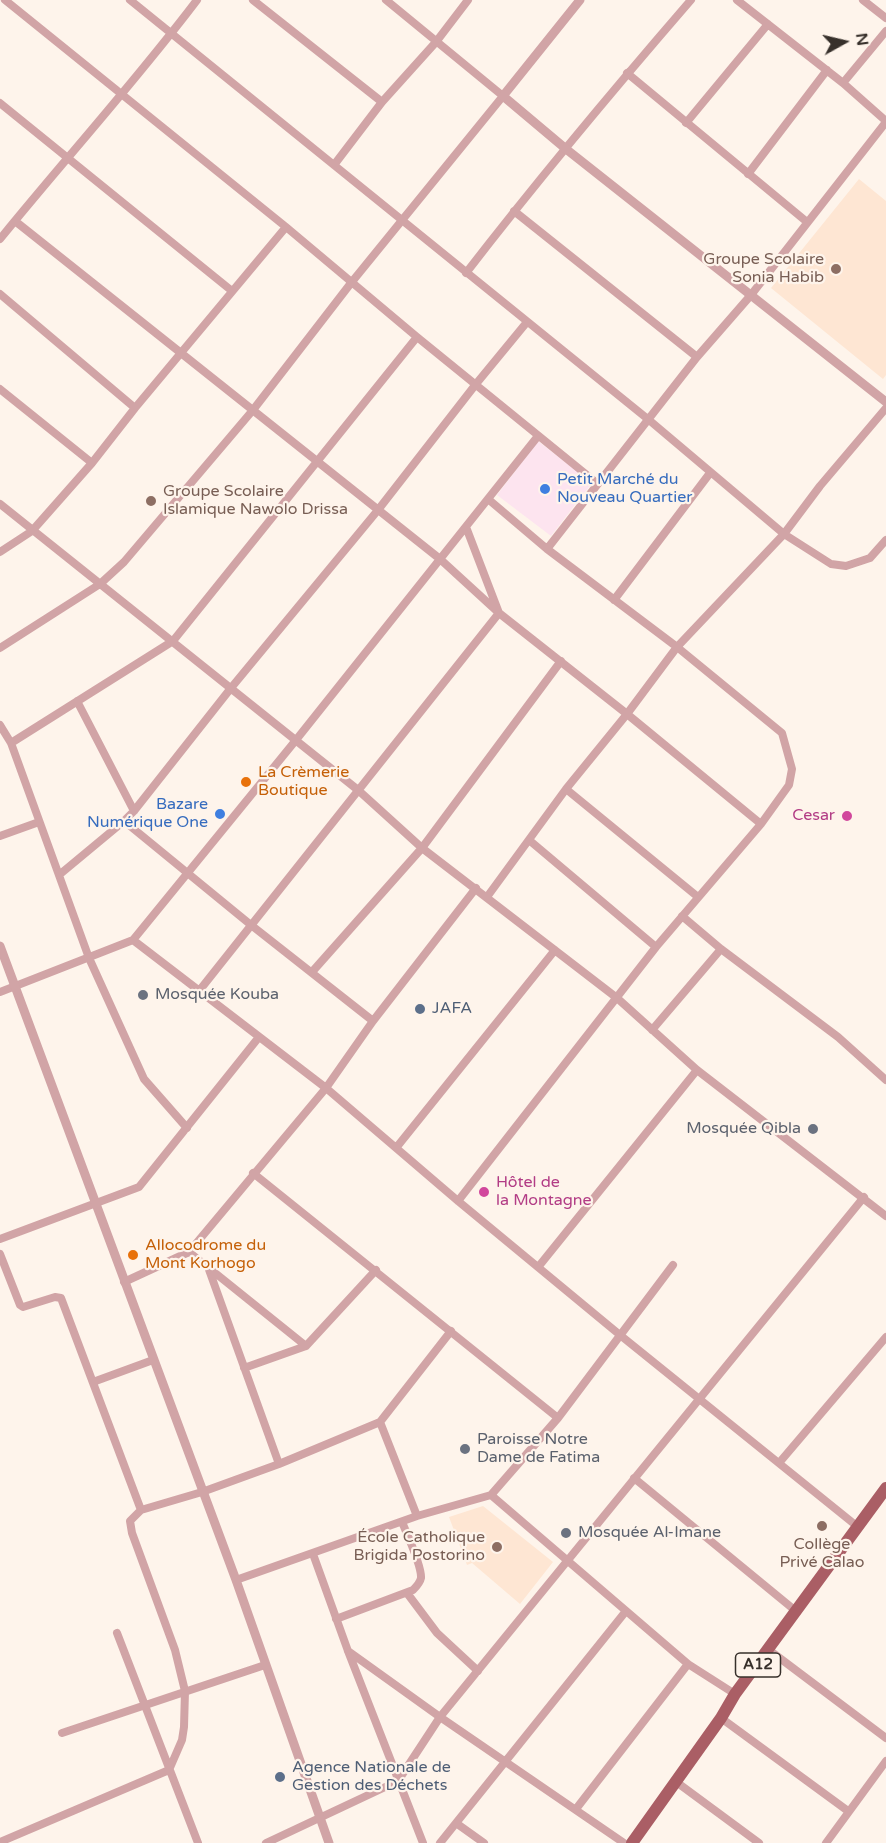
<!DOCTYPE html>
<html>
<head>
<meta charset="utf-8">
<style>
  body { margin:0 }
  #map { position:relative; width:886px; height:1843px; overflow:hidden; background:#fef4eb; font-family:"Varela Round",sans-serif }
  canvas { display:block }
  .north { position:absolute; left:814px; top:12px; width:60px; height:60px; -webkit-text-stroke:4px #fef4eb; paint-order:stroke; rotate:82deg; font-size:16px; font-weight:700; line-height:24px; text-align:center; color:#37302b }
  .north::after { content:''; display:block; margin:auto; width:21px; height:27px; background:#37302b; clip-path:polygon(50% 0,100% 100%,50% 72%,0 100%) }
</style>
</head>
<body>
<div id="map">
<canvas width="886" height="1843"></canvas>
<div class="north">N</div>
</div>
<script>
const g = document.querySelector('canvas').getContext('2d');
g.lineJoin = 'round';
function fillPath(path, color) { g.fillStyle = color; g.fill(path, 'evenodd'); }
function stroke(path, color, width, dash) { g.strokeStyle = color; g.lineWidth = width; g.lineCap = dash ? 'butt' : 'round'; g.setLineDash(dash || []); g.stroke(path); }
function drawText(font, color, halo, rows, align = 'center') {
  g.font = font + ' "Varela Round",sans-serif'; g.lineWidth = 4.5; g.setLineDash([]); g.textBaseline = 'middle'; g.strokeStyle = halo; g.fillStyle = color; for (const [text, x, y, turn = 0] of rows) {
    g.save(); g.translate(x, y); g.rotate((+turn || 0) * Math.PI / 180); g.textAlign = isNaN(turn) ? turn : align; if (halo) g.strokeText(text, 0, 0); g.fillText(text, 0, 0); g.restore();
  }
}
fillPath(new Path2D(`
  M538 441 592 483 551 536 497 495Z`), '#fde4ef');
fillPath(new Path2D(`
  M859 179 886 201V375L883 379 771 288Z
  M483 1506 553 1562 520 1604 472 1563 467 1565 449 1517Z`), '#fee6d3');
stroke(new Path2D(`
  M5 0 286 227 417 337 598 484
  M130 0 649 420 784 534 831 564 846 566 870 558 886 540
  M253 0 382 102
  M737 0 843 83 886 121
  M863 0 886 18
  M627 73 807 222
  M843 83 886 31
  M0 103 232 291
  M686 123 768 24
  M334 165 382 102 436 42 468 0
  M748 174 827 70
  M514 211 697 357
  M15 221 440 559 499 613 627 714 761 824
  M0 239C65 159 135 82 197 0
  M466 273C538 180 614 89 691 0
  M0 294 135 408
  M0 389 92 463
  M0 504 358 790 422 848 617 998 697 1070 886 1216
  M547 549 697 357 751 295 886 122
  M0 552 32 531 92 463 135 408 286 227
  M614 600 710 473
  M0 648 100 584 124 562 253 410 351 283 503 96 386 0
  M77 701 134 811
  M0 725 11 743 89 958 144 1079 187 1128
  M11 743 173 641 417 337
  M566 789 698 897
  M124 821 251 925 373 1021
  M0 836 39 822
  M529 840 656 947
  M59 875 124 821 134 811 231 688 378 510 476 384 527 322
  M487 897 566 789 627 714 677 647 784 534 820 486 886 408
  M682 916 721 949 838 1037 886 1080
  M133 940 326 1088 458 1201 620 1335 858 1527
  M312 972 422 848 561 661
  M199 991 499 613 466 527
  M0 992 133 940 296 740 538 436
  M652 1030 721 949
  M396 1148 555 950
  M253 1173 558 1418
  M458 1201 656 947 761 824 789 785 792 769 782 733 677 647 547 549 488 499
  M0 1239 139 1187 259 1037
  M189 1252 306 1346
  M0 1254 20 1305 23 1307 55 1297 61 1298 141 1510
  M539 1266 697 1070
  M208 1267 279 1464
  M124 1282 189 1252 326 1088 373 1021 476 888
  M244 1368 306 1346 376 1270
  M93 1382 153 1360
  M779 1463 886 1337
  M634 1478 797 1612
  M491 1495 688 1664 735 1694
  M417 1516 380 1422 451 1331
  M313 1554 348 1651 423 1843
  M236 1580 417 1516 491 1495 558 1418 673 1265
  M407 1593 437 1633 478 1671
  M336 1619 413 1590C416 1587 420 1583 421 1578 422 1566 407 1534 402 1522
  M117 1633 198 1843
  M769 1650 886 1738
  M348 1651 440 1717 624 1843
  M721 1718 848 1811
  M62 1733 265 1665
  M675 1781 759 1843
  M576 1809 688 1664
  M456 1823 484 1843
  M0 1842 169 1770 182 1740 184 1727 185 1691 175 1650 132 1533 130 1521 141 1510 202 1492 279 1464 380 1422
  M266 1843 398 1781 440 1717 864 1197
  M440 1843 626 1611
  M826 1843 886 1761`), '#d1a4a6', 8);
stroke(new Path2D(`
  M580 0 503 96 566 149 886 402
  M0 946 236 1580 329 1843`), '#d1a4a6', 9);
stroke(new Path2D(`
  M632 1843 721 1718 735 1694 886 1488`), '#aa5e65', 12);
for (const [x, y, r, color] of [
  [836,269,6,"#8d6e63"],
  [545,489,6,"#3f7fe0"],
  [151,501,6,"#8d6e63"],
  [246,782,6,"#e8710a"],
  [220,814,6,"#3f7fe0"],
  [847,816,6,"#d1479c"],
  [143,995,6,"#6b7280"],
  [420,1009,6,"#5c6f8a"],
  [813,1129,6,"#6b7280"],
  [484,1192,6,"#d1479c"],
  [133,1255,6,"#e8710a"],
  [465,1449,6,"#6b7280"],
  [822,1526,6,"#8d6e63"],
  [566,1533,6,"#6b7280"],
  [497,1547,6,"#8d6e63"],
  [280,1777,6,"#5c6f8a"]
]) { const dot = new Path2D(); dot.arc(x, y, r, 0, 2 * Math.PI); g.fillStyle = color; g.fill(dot); stroke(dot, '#fef4eb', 2); }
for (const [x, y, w] of [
  [758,1665,45]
]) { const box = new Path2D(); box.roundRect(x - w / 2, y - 12, w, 24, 4.5); g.fillStyle = '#fef4eb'; g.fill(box); stroke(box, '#37302b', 1.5); }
drawText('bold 15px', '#37302b', null, [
  ["A12",758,1665]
]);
drawText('16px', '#785e54', '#fef4eb', [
  ["Groupe Scolaire",824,260],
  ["Sonia Habib",824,278],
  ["Groupe Scolaire",163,492,"left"],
  ["Islamique Nawolo Drissa",163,510,"left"],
  ["École Catholique",485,1538],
  ["Brigida Postorino",485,1556],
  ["Collège",822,1545,"center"],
  ["Privé Calao",822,1563,"center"]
], 'right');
drawText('16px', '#366cbe', '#fef4eb', [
  ["Petit Marché du",557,480],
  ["Nouveau Quartier",557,498],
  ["Bazare",208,805,"right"],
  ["Numérique One",208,823,"right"]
], 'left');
drawText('16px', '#c56008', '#fef4eb', [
  ["La Crèmerie",258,773],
  ["Boutique",258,791],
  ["Allocodrome du",145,1246],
  ["Mont Korhogo",145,1264]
], 'left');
drawText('16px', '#b23c85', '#fef4eb', [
  ["Cesar",835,816],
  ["Hôtel de",496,1183,"left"],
  ["la Montagne",496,1201,"left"]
], 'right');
drawText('16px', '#5b616d', '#fef4eb', [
  ["Mosquée Kouba",155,995],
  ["Mosquée Qibla",801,1129,"right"],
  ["Paroisse Notre",477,1440],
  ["Dame de Fatima",477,1458],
  ["Mosquée Al-Imane",578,1533]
], 'left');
drawText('16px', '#4e5e75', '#fef4eb', [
  ["JAFA",432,1009],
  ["Agence Nationale de",292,1768],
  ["Gestion des Déchets",292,1786]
], 'left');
</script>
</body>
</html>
